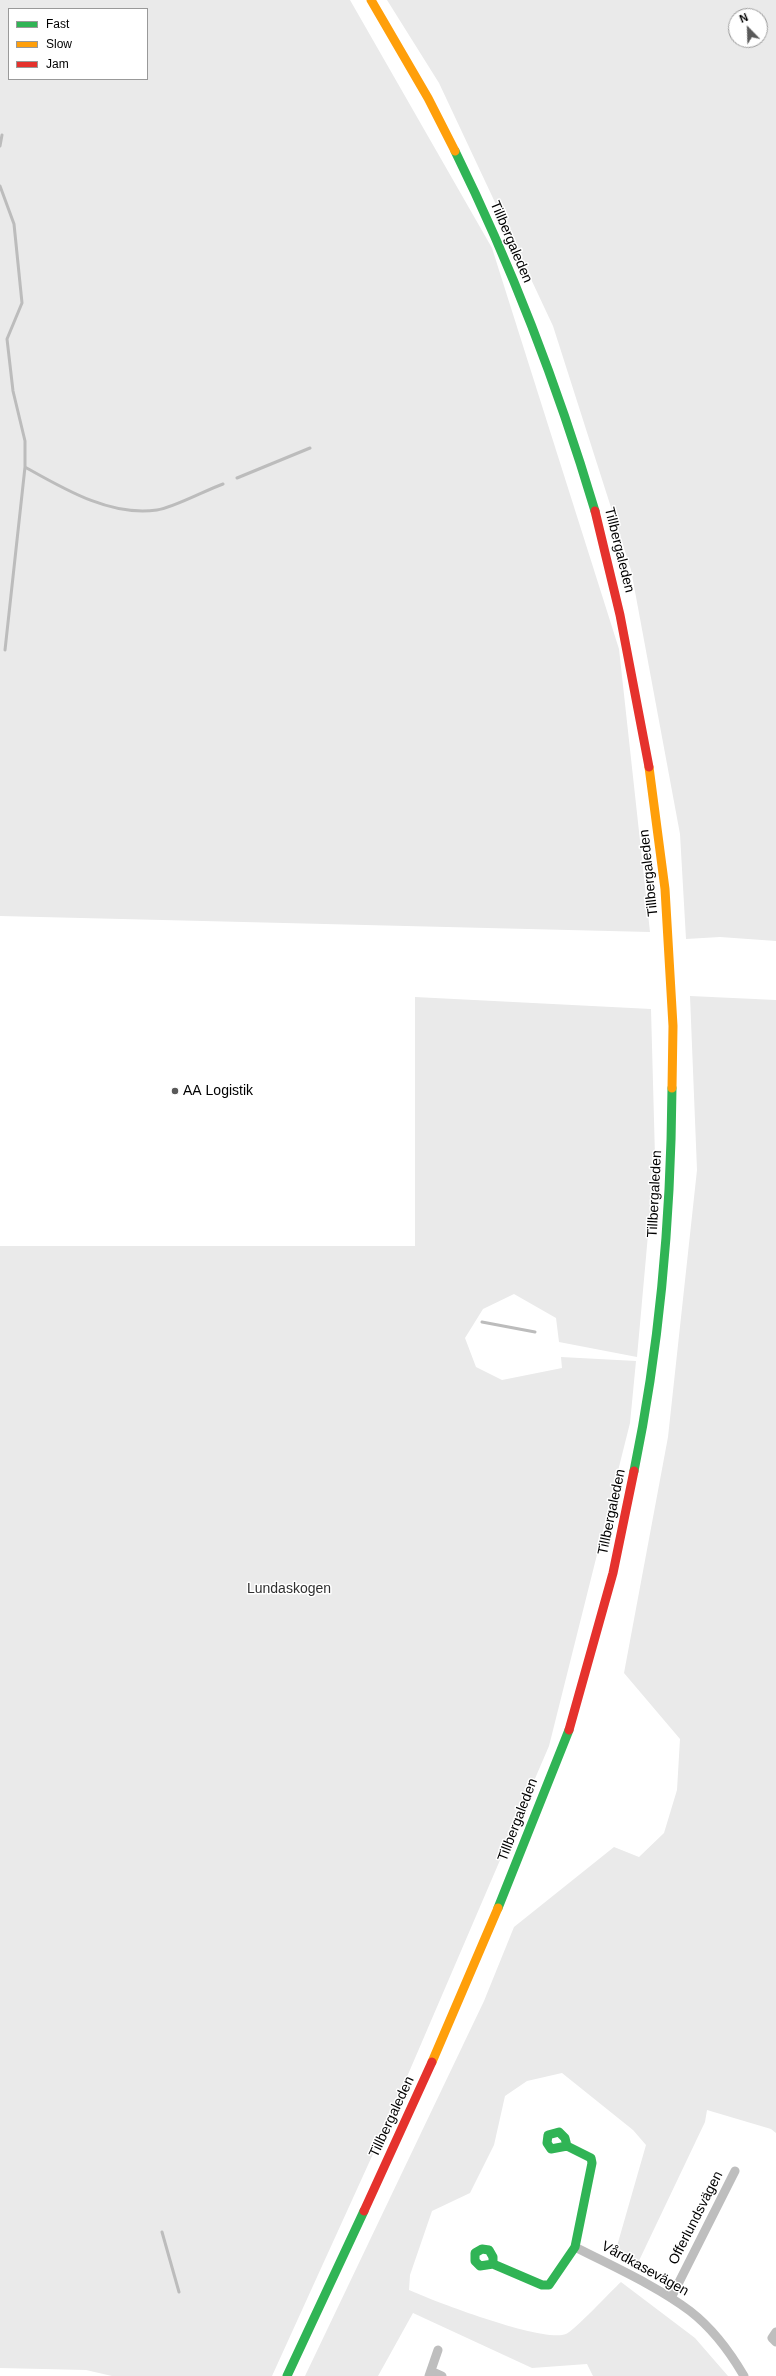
<!DOCTYPE html>
<html>
<head>
<meta charset="utf-8">
<style>
  body { margin:0 }
  #map { position:relative; width:776px; height:2376px; overflow:hidden; background:#fff; font-family:Helvetica,sans-serif }
  canvas { display:block }
  .legend { position:absolute; left:8px; top:8px; width:140px; height:72px; box-sizing:border-box; background:#fff; border:1px solid #999; margin:0; padding:5px 7px; list-style:none; font-size:12px; color:#000 }
  .legend li { display:flex; align-items:center; gap:8px; height:20px }
  .legend b { width:20px; border:1px solid #999 }
  .north { position:absolute; left:728px; top:8px; width:40px; height:40px; box-sizing:border-box; background:#fff; border:1px solid #999; border-radius:50%; rotate:337deg; font-size:11px; font-weight:700; line-height:16px; text-align:center; color:#000 }
  .north::after { content:''; display:block; margin:auto; width:14px; height:18px; background:#595959; clip-path:polygon(50% 0,100% 100%,50% 72%,0 100%) }
</style>
</head>
<body>
<div id="map">
<canvas width="776" height="2376"></canvas>
<ul class="legend">
<li><b style="height:5px;background:#30b455"></b>Fast</li>
<li><b style="height:5px;background:#ff9f0a"></b>Slow</li>
<li><b style="height:5px;background:#e5322d"></b>Jam</li>
</ul>
<div class="north">N</div>
</div>
<script>
const g = document.querySelector('canvas').getContext('2d');
g.lineJoin = 'round';
function fillPath(path, color) { g.fillStyle = color; g.fill(path, 'evenodd'); }
function stroke(path, color, width, dash) { g.strokeStyle = color; g.lineWidth = width; g.lineCap = dash ? 'butt' : 'round'; g.setLineDash(dash || []); g.stroke(path); }
function drawText(font, color, halo, rows, align = 'center') {
  g.font = font + ' Helvetica,sans-serif'; g.lineWidth = 3; g.setLineDash([]); g.textBaseline = 'middle'; g.strokeStyle = halo; g.fillStyle = color; for (const [text, x, y, turn = 0] of rows) {
    g.save(); g.translate(x, y); g.rotate((+turn || 0) * Math.PI / 180); g.textAlign = isNaN(turn) ? turn : align; if (halo) g.strokeText(text, 0, 0); g.fillText(text, 0, 0); g.restore();
  }
}
fillPath(new Path2D(`
  M0 0H350L492 248 619 649 650 932 0 916ZM9 9H147V79H9Z
  M387 0H776V941L720 937 686 939 680 834 631 570 553 326 439 83ZM736 16H760V40H736Z
  M690 996 776 1000V2133L771 2129 707 2110 705 2122 636 2267 615 2253 646 2145 633 2130 562 2073 527 2081 505 2096 494 2145 470 2193 432 2211 410 2275 409 2290C436 2302 543 2343 566 2334 574 2331 612 2290 621 2282L695 2338 728 2376H593L587 2364 532 2368 413 2313 378 2376H305L484 2001 514 1927 614 1847 639 1857 664 1833 677 1790 680 1739 624 1673 668 1437 697 1170Z
  M415 997 651 1009 655 1157 637 1357 559 1342 556 1318 514 1294 483 1309 465 1338 476 1367 502 1380 562 1368 561 1357 636 1361 630 1423 549 1746 388 2121 272 2376H112L86 2370 0 2368V1246H415Z`), '#eaeaea');
stroke(new Path2D(`
  M0 146 2 135
  M0 186 14 224 22 303 7 339 13 391 25 441V467
  M237 478 310 448
  M5 650 25 467C64 489 111 517 157 510 173 508 206 490 223 484
  M482 1322 535 1332
  M162 2232 179 2292`), '#bcbcbc', 3);
stroke(new Path2D(`
  M575 2247C612 2266 657 2286 690 2311 712 2328 730 2352 744 2376
  M671 2298 735 2171
  M776 2332 772 2338 776 2342
  M431 2371 442 2376
  M429 2376 438 2350`), '#bebebe', 9);
stroke(new Path2D(`
  M455 151C512 267 558 387 595 511
  M634 1471C660 1345 671 1216 672 1088
  M498 1908 569 1730
  M493 2264V2257L489 2250 482 2249 475 2253V2261L480 2266 493 2264 542 2285H549L575 2247 592 2163 591 2158 567 2146 551 2149 547 2143 548 2135 559 2132 565 2138 567 2146
  M287 2376 364 2211`), '#30b455', 9);
stroke(new Path2D(`
  M371 0 428 98 455 151
  M649 767 665 889 673 1026 672 1088
  M432 2062 498 1908`), '#ff9f0a', 9);
stroke(new Path2D(`
  M595 511 620 615 649 767
  M569 1730 613 1573 634 1471
  M364 2211 432 2062`), '#e5322d', 9);
for (const [x, y, r, color] of [
  [175,1091,4,"#595959"]
]) { const dot = new Path2D(); dot.arc(x, y, r, 0, 2 * Math.PI); g.fillStyle = color; g.fill(dot); stroke(dot, '#fff', 1.5); }
drawText('14px', '#000', '#fff', [
  ["Tillbergaleden",511,242,67],
  ["Tillbergaleden",619,550,76],
  ["Tillbergaleden",649,873,-96],
  ["Tillbergaleden",655,1194,-87],
  ["Tillbergaleden",612,1512,-78],
  ["Tillbergaleden",518,1820,-69],
  ["Tillbergaleden",392,2117,-65],
  ["Offerlundsvägen",696,2218,-63],
  ["Vårdkasevägen",645,2269,29]
]);
drawText('14px', '#000', '#fff', [
  ["AA Logistik",183,1091]
], 'left');
drawText('14px', '#303030', '#fff', [
  ["Lundaskogen",289,1589]
]);
</script>
</body>
</html>
